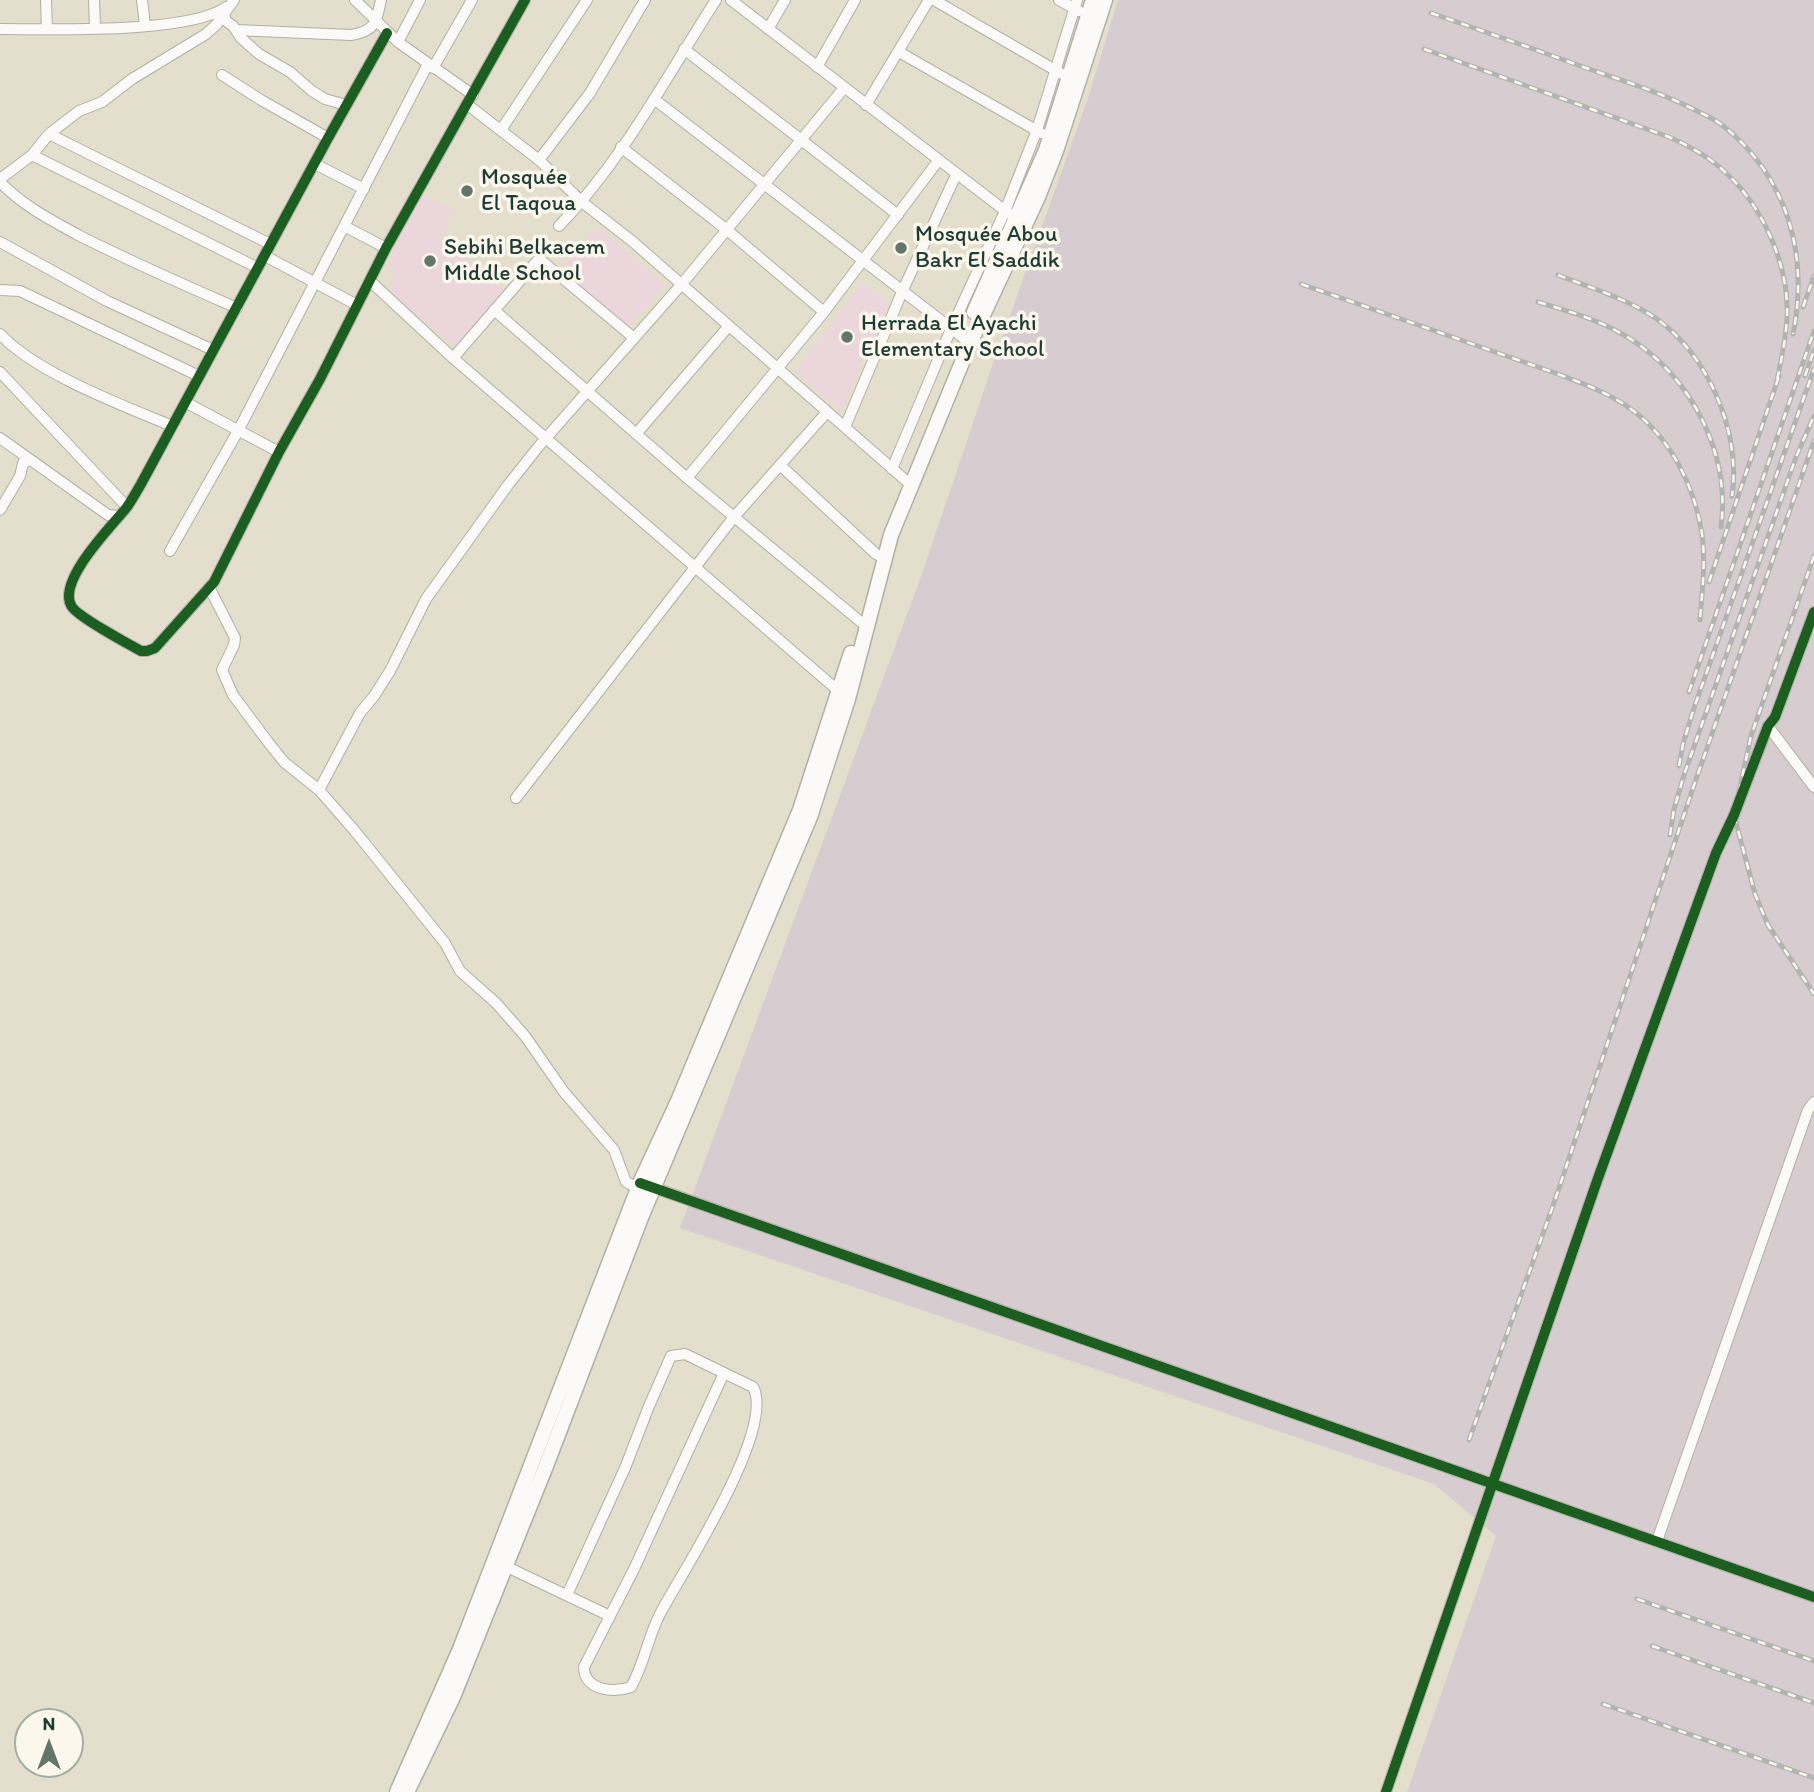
<!DOCTYPE html>
<html>
<head>
<meta charset="utf-8">
<style>
  body { margin:0 }
  #map { position:relative; width:1814px; height:1792px; overflow:hidden; background:#e4decd; font-family:Itim,sans-serif }
  canvas { display:block }
  .north { position:absolute; left:14px; top:1708px; width:70px; height:70px; box-sizing:border-box; background:#fbf7ec; border:2px solid #a3ada2; border-radius:50%; rotate:0deg; font-size:19px; font-weight:700; line-height:28px; text-align:center; color:#1f3d34 }
  .north::after { content:''; display:block; margin:auto; width:24px; height:32px; background:#64756a; clip-path:polygon(50% 0,100% 100%,50% 72%,0 100%) }
</style>
</head>
<body>
<div id="map">
<canvas width="1814" height="1792"></canvas>
<div class="north">N</div>
</div>
<script>
const g = document.querySelector('canvas').getContext('2d');
g.lineJoin = 'round';
function fillPath(path, color) { g.fillStyle = color; g.fill(path, 'evenodd'); }
function stroke(path, color, width, dash) { g.strokeStyle = color; g.lineWidth = width; g.lineCap = dash ? 'butt' : 'round'; g.setLineDash(dash || []); g.stroke(path); }
function drawText(font, color, halo, rows, align = 'center') {
  g.font = font + ' Itim,sans-serif'; g.lineWidth = 7; g.setLineDash([]); g.textBaseline = 'middle'; g.strokeStyle = halo; g.fillStyle = color; for (const [text, x, y, turn = 0] of rows) {
    g.save(); g.translate(x, y); g.rotate((+turn || 0) * Math.PI / 180); g.textAlign = isNaN(turn) ? turn : align; if (halo) g.strokeText(text, 0, 0); g.fillText(text, 0, 0); g.restore();
  }
}
fillPath(new Path2D(`
  M422 195 454 209 442 238 480 272V275L492 285 495 282 504 291 457 347 391 297 392 249Z
  M598 226 665 285 627 329 560 271Z
  M862 283 888 302 842 411 795 372Z`), '#ead6db');
fillPath(new Path2D(`
  M1118 0H1814V1792H1407L1496 1536 1434 1484 680 1228 923 571 999 346 1087 101Z`), '#d7ccd0');
const street = new Path2D(`
  M46 0 47 29
  M94 0 95 27
  M142 0 145 25
  M355 0 398 42 473 95
  M731 0 1008 213
  M934 0 1062 74
  M1059 0 1079 11
  M224 15 226 21 233 26 241 38 259 54 290 72 312 91 325 99 346 105
  M0 29C49 29 189 34 226 7
  M768 29 785 0
  M236 30 351 35C376 31 376 22 381 0
  M387 33 328 138 141 484C137 491 132 500 127 507 113 525 55 582 72 607 79 617 128 644 141 651H147L155 648 214 582 279 452 320 379 386 248 525 0
  M398 42 420 0
  M684 49 898 215
  M899 52 1041 133
  M817 67 855 0
  M433 68 472 0
  M222 75 261 100 328 138
  M654 99 970 343
  M468 105 539 160 582 202 632 241 911 485
  M866 105 929 0
  M501 130 587 0
  M49 134 270 244
  M621 147 727 230 824 312
  M32 155 258 268
  M539 160 590 93 645 0
  M315 164 364 189
  M0 179 32 155 49 134 79 111 102 102 132 79 206 34 216 25 234 0
  M0 182C23 206 51 220 80 236 132 262 184 285 237 308
  M344 226 386 248
  M559 226C623 160 666 77 716 0
  M0 242 107 301 213 350
  M265 256 357 305
  M370 281 453 358 842 694
  M0 290 20 291 199 376
  M494 310 687 478 867 627
  M0 334C36 373 122 405 172 426
  M453 358 538 260 542 261 634 338
  M0 372 127 507
  M185 402 279 452
  M845 427 902 292 956 175
  M636 434 728 327
  M0 438 108 515 118 516
  M780 465 876 554 885 558
  M892 469 951 329 1005 211 1037 130 1077 0
  M687 478 824 312 938 161
  M0 510 20 476 23 463 31 460
  M170 551 238 431 428 64
  M210 589 235 638 234 645 222 670 233 695 268 742 284 762 319 790 354 830 445 943 460 971 496 1003 525 1036 564 1092 614 1150 626 1182 638 1188
  M1768 726 1814 787
  M319 790 360 713 374 696 390 671 426 599 508 485 539 446 681 285 844 88
  M516 798 734 517 827 412
  M649 1186 1814 1597
  M1657 1541 1808 1110 1814 1102
  M505 1566 610 1616
  M567 1595 625 1468 649 1406 671 1356 685 1354 753 1387C776 1429 683 1571 661 1612 648 1636 645 1662 631 1687 614 1693 584 1691 584 1667L634 1569 724 1373
  M1386 1792 1597 1181 1716 853 1734 815 1768 726 1775 717 1814 612`);
const secondary = new Path2D(`
  M974 312 1046 150 1093 0
  M397 1792 460 1649 640 1183 678 1101 800 810 851 653
  M407 1792 453 1697 546 1466 642 1215 810 817 848 699 891 535 970 343 1038 197 1056 151 1105 0`);
stroke(street, '#b0b0a4', 12);
stroke(secondary, '#b0b0a4', 17);
stroke(street, '#fbfaf8', 10);
stroke(secondary, '#fbfaf8', 14);
const rail = new Path2D(`
  M1431 13C1483 31 1534 49 1586 68 1624 81 1663 93 1699 112 1707 116 1716 120 1722 125 1788 177 1809 255 1793 334
  M1424 49 1669 137C1689 146 1708 156 1724 171 1762 205 1789 264 1787 316 1786 339 1781 362 1776 385
  M1558 275C1591 288 1628 299 1657 319 1709 357 1741 432 1732 496
  M1301 284 1558 374C1584 384 1609 393 1631 409 1670 437 1695 487 1702 534 1706 562 1702 592 1700 620
  M1538 302C1568 311 1597 319 1624 335 1689 373 1731 451 1721 527
  M1803 307 1814 276
  M1805 376 1814 350
  M1814 556 1751 736 1734 815 1755 894 1768 925 1814 994
  M1709 582 1779 376
  M1689 692 1814 331
  M1679 766 1683 744 1694 708 1814 369
  M1670 835 1674 809 1684 775 1796 457 1814 416
  M1469 1440 1554 1203 1692 791 1814 441
  M1637 1599 1814 1661
  M1652 1646 1814 1703
  M1603 1704 1814 1778`);
stroke(rail, '#b2b4b1', 5);
stroke(rail, '#fbf7ec', 2.5, [8]);
stroke(new Path2D(`
  M387 33 328 138 141 484C137 491 132 500 127 507 113 525 55 582 72 607 79 617 128 644 141 651H147L155 648 214 582 279 452 320 379 386 248 525 0
  M640 1183 1814 1597
  M1386 1792 1597 1181 1716 853 1734 815 1768 726 1775 717 1814 612`), '#1b5e20', 10);
for (const [x, y, r, color] of [
  [467,191,7,"#64756a"],
  [901,248,7,"#64756a"],
  [430,261,7,"#64756a"],
  [847,337,7,"#64756a"]
]) { const dot = new Path2D(); dot.arc(x, y, r, 0, 2 * Math.PI); g.fillStyle = color; g.fill(dot); stroke(dot, '#fbf7ec', 2.5); }
drawText('23px', '#1f3d34', '#fbf7ec', [
  ["Mosquée",481,178],
  ["El Taqoua",481,204],
  ["Mosquée Abou",915,235],
  ["Bakr El Saddik",915,261],
  ["Sebihi Belkacem",444,248],
  ["Middle School",444,274],
  ["Herrada El Ayachi",861,324],
  ["Elementary School",861,350]
], 'left');
</script>
</body>
</html>
